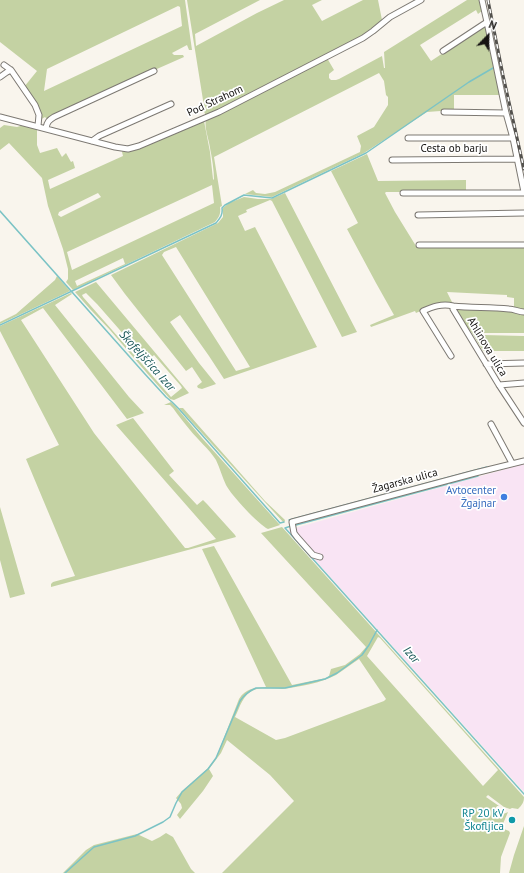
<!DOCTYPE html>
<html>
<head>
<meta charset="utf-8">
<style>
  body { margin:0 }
  #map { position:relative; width:524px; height:873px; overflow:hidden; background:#f9f5ed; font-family:"PT Sans",sans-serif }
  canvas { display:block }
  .north { position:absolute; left:468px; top:16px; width:40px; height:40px; -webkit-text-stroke:3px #fff; paint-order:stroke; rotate:23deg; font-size:11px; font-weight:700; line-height:16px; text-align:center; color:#151311 }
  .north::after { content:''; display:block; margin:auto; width:14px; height:18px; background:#151311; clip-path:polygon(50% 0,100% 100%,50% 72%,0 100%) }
</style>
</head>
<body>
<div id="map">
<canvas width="524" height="873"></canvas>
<div class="north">N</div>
</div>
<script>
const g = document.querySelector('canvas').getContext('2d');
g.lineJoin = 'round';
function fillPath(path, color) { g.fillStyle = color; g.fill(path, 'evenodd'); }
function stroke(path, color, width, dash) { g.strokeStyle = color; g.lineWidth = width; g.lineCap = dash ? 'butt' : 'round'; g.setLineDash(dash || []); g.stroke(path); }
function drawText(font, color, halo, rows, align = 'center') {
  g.font = font + ' "PT Sans",sans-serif'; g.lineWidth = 3.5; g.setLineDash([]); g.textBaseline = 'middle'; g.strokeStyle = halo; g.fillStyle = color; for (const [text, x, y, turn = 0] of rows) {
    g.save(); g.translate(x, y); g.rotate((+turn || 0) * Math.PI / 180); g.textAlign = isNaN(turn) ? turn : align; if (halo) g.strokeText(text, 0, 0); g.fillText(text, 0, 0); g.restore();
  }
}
fillPath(new Path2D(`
  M524 464V792L288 530Z`), '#f9e4f4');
fillPath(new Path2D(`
  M0 0H185L192 50H189L187 45 172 53 174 55H183L184 57 64 110 47 119 45 117 40 120 24 87 37 71 0 42ZM178 6 180 7 182 26 44 91 47 69Z
  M187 0H260L195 34 196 46 257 13 284 0H322L312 5 322 21 363 0H378L382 20 370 32 221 110 206 115C202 111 206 106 203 100Z
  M467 0H480L483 10 478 14 476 10 420 45 431 61 484 26H486L501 95H454V110L427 112 364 153 272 197 245 194 253 190 256 193 265 194 275 192 360 152 361 146 357 136 374 127 388 105V97L386 95 384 81 379 73 214 157 222 206 220 207C221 214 219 217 215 222L73 290 66 282 68 279V269L63 249 48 206 42 178 9 143 0 150V128L4 125 17 127 27 124 37 127V145L40 153 57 148 62 157 66 153 71 162 73 161 75 168 48 180 50 189 123 156 122 152 123 150 139 148 157 141 177 132 204 121 210 152 213 179 214 180C214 170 212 158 210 148 209 139 204 128 206 119L327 58 334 70 329 74V78L331 80H336L339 79 382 56 384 68H385L384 52ZM212 185 214 203 72 270 67 252ZM98 193 101 197 61 217 58 215 59 212ZM123 258 125 264 77 286 75 281Z
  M367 154 378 181 466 180V192H386L385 193 395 212 416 246H524V310H519L514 307V298L507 297V295L447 292 453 304 427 308 416 313 415 311 371 327 370 325 394 315 376 283 347 229 358 223 331 171Z
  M285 193 357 332 342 337 272 201 270 200 246 210 247 212 238 216 245 231 255 227 317 347 224 379 209 356 180 315 170 322 199 363 216 384 202 389 198 388 197 386 202 382 192 367 186 371 125 294 111 275 218 223 223 217V208L229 203 244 197 258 199H271ZM176 247 250 367 236 371 162 255 164 252Z
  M57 276 70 291 0 324V322L16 314 55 280Z
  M96 282 189 393 174 400 170 399 146 372 110 330 90 309 75 292ZM86 293 97 304 147 361 154 355 181 386 182 388 171 397 83 297 82 295Z
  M71 293 72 294 55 305 129 397 144 413 127 419 43 308 21 320 94 433 185 548H188L216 539 116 425 133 418 174 471 169 475 197 505 203 500 207 504 235 535 236 537 51 587V584L53 582 75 576 26 459 59 445 0 331V326Z
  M456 308 460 309 515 311 524 313V333H483V335L524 336V351H483L474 336 457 313Z
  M171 402 176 407 202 438 280 525 268 529C259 525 231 495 226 485 222 477 220 468 216 460 209 449 198 440 190 430 184 423 178 415 173 408L170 405H164Z
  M179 408H183L265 501 285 520 284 523Z
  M0 507 25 594 10 598 0 560Z
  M282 527 524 797C524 802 522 805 518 809L512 808 510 809 504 807 488 795 486 797 499 806H497L494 811C501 811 500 816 508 812L502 826 504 829 509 831 510 833 501 857 500 873H222L294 801 270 775 227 740 221 753 209 769 213 776 203 791 180 819 177 815 182 808 181 804 176 798 182 791 208 768 216 758 239 699C246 688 254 688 266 687L202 549 214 546 292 685 326 678 329 676 331 669 345 665 360 654 366 647 261 533ZM378 637 380 638 498 770 483 786 367 656ZM359 659 386 699 384 701 285 738 276 740 235 717C240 707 243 694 254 690 262 687 274 689 282 689 299 687 321 683 336 675 344 670 351 664 359 659Z
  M524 826V873H509L514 855Z
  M166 833 173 837 191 869 195 873H63L86 850 94 845 137 834 152 841 160 837Z`), '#c4d2a3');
stroke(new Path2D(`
  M0 211 144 373 166 397 172 402 179 409 280 523 284 522
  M0 325 216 223C220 218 223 215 222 208L225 205 244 195 272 198 366 153 469 82 493 68
  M289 520 487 467
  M296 525 478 476
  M291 526 285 528 524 794
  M65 873 94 847 135 836 163 822 170 817 176 803 182 792 208 769 216 758 240 701C244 695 249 691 256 688H285L325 679 337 673 362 655 369 645 377 630`), '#7bc3c5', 1.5);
const minor = new Path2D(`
  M482 0 487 22 506 113 513 138 524 192
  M443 51 487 22
  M4 65 11 70 35 105 39 115 38 126
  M0 77 7 72 11 70
  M444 112 506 113
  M0 117 115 147 128 149 139 146 219 112 363 38 373 31 390 17 421 0
  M46 128C47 122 49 120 54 117L154 71
  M408 138H513
  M92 141 99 136 171 104
  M392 160 517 159
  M403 193H524
  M418 215 524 213
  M419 245H524
  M453 306C471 308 490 307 509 309 514 309 519 312 524 312
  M451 356 423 311C432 307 442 303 453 306V309L499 385 524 423
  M486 364 524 363
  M499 385 524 383
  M491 424 512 463
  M320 557 313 555 297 537 294 533 292 522 475 473 524 461`);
stroke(minor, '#7d7973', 7);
stroke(minor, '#fff', 5);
const rail = new Path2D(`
  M488 0 503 75 524 169`);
stroke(rail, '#54524e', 3);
stroke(rail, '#fff', 1.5, [4.5]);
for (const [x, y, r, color] of [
  [504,497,4,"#3f7fe0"],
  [512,820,4,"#0f9aa8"]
]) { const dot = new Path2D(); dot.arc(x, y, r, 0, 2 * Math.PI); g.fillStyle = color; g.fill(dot); stroke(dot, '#fff', 1.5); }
drawText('11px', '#151311', '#fff', [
  ["Pod Strahom",215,101,-25],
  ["Cesta ob barju",454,149],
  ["Ahlinova ulica",487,347,59],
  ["Žagarska ulica",405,481,-15]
]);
drawText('11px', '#366cbe', '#fff', [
  ["Avtocenter",496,491],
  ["Žgajnar",496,504]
], 'right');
drawText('11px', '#0d838f', '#fff', [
  ["RP 20 kV",504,814],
  ["Škofljica",504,827]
], 'right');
drawText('italic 12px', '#1a5859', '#fff', [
  ["Škofeljščica Izar",147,361,48],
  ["Izar",411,655,48]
]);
</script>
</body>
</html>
